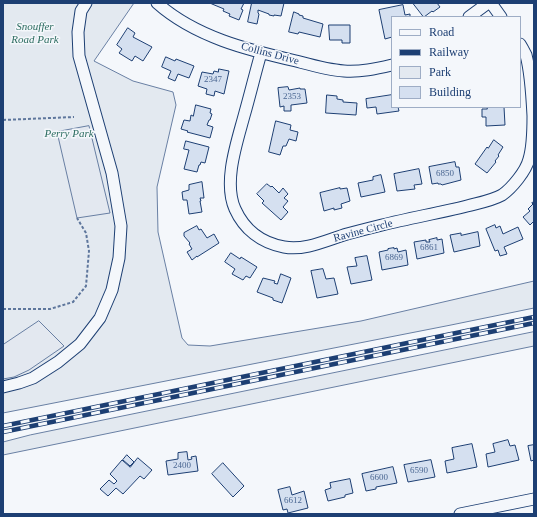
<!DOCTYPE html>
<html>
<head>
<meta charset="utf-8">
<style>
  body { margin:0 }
  #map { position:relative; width:537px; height:517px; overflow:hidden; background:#f4f7fb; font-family:"Times New Roman",serif }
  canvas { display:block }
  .frame { position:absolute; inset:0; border:4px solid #1d3f73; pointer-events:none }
  .legend { position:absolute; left:391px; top:16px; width:130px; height:92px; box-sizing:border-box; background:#f4f7fb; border:1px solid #9eadc5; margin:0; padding:5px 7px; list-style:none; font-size:12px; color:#1d3f73 }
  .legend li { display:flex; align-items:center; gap:8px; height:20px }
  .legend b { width:20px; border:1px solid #9eadc5 }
</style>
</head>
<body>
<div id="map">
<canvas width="537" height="517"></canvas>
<div class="frame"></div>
<ul class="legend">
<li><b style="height:5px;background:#f4f7fb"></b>Road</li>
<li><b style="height:5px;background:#1d3f73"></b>Railway</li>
<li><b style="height:11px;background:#e3e9f0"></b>Park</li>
<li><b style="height:11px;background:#d5e0f0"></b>Building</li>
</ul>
</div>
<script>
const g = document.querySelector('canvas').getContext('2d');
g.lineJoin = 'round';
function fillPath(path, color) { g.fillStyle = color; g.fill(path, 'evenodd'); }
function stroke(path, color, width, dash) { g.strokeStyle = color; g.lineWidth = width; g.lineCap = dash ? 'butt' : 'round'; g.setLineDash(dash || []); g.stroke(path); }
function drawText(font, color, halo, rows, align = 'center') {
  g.font = font + ' "Times New Roman",serif'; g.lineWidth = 3; g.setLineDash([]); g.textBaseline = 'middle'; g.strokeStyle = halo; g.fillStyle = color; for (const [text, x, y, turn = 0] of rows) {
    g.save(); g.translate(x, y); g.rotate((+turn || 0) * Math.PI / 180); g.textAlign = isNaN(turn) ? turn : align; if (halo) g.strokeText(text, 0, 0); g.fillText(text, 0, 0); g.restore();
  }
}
const green = new Path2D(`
  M3 3H134L94 61 133 81 173 92 176 105 157 187 158 232 182 338 188 345 210 346 361 321 534 281V308L451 325 3 413Z
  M534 332V346L3 455V442L30 435Z`);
fillPath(green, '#e3e9f0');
stroke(green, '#687fa3', 1);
const parking = new Path2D(`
  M89 126 110 213 77 218 57 132Z
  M39 321 64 346 29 370 14 377 3 379V345Z`);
fillPath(parking, '#e3e8f0');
stroke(parking, '#687fa3', 1);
const building = new Path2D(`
  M213 3H244L241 9 243 10 239 20 229 16 230 14 223 11 224 9 212 4Z
  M252 3H284L281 16 274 15V16L269 15V14L258 10V13L259 14 257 24 248 22Z
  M413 3H437L440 7 433 12 432 11 424 17Z
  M403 5 405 15 410 14V17H392V37L385 39 379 10Z
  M294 12 299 14V15L303 16V18L323 24 320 37 299 32 298 34 289 32Z
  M329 25H350V43H342V40H330Z
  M128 28 135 33 133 37 152 47 143 61 135 56 132 61 119 53 122 49 117 45Z
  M166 57 175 61 176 59 194 66 189 78 178 74 175 81 168 78 171 71 162 67Z
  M219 69 229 71 224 94 215 91 214 96 206 94 207 89 198 86 202 72 213 74 214 71 218 72Z
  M288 87 289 90 300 88V89H305L307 103 291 105V111H284V106L280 107 278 88Z
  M327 95 337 96V99L343 100V102L357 103 356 115 326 113Z
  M392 95V107H398L399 111 377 114 376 107 367 108 366 99Z
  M196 105 211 109 210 113 212 114 210 120H209L207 125 213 127 210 138 187 132 188 131 181 129 184 120 190 121 191 115 193 116Z
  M487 107H504L505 125 486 126V117H482V109H487Z
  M276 121 291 125 290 130 298 132 296 141 289 139 286 146H283L280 155 269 152Z
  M494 140 503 147 498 155 499 156 495 161 496 162 487 173 475 164 487 147 488 148Z
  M186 141 209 147 205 163 201 162 200 165H199L197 172 184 169 189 150 184 149Z
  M455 162 456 167H459L461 180 442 185 441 184H438V183L432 184 429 167Z
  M419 169 422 184 414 185 415 189 397 191 394 174Z
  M381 175 385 192 361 197 358 183 373 180V177Z
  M202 182 204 198H200L201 201H200L202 212 189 214 187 200H183L182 192 189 190V185Z
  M267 184 271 187 272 186 279 193 283 188 288 194 284 198 288 201 283 207 288 212 281 220 262 203 264 201 257 194Z
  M340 188V189L347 188 350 201 341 204 342 208 334 210V208L324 211 320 193Z
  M534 202V221L530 225 523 217 530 211 528 209 533 204 532 203Z
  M495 225 496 228 500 226 503 234 518 227 523 239 504 247 507 254 500 256 498 250 495 251 486 229Z
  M197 226 199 230 201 229 207 238 214 234 219 243 197 257V256L192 260 187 252 192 249 189 244 190 243 184 236V233Z
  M478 232 480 246 454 252 450 235 461 233V235Z
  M437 238V240L442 239 444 253 417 259 414 242 426 240V242H430L429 240Z
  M394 248V249L397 248 398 252 406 250 408 265 382 270 379 252 388 250V249Z
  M231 253 240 259 241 257 257 267 250 278 246 276 243 280 232 274 235 269 225 262Z
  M367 256 372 280 351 284 347 267 357 266 355 258Z
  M323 269 326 279 334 278 338 294 317 298 311 271Z
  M281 274 291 278 282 303 273 300V298L257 292 263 278 275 281 274 283 277 284Z
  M508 440 510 446 515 445 519 460 488 467 486 454 495 452 493 444Z
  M472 444 477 467 447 473 445 461 454 459 452 448Z
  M534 445V460L531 461 528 446Z
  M187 452 188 460 192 459 191 457 196 456 198 471 168 475 166 461 178 459V453Z
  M127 455 134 462 130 466 123 460Z
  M138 458 152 470 144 479 140 476 123 494 116 488 108 496 100 489 109 480 114 484 117 481 110 474 122 460 130 467Z
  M431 460 435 477 408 482 404 465Z
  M223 463 244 486 233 497 212 474Z
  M393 467 397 483 376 487V489L366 491 362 474Z
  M350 479 353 493 345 495V497L328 501 325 490 331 488 330 483Z
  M290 487 292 495 304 491 308 508 288 513 287 509 283 510 278 490Z`);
fillPath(building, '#d5e0f0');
stroke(building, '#1d3f73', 1);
const minor = new Path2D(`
  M157 3C195 37 248 50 296 61 311 65 328 70 344 71 361 72 375 69 392 65
  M491 3 501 17
  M469 17 488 3
  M261 53C255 74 250 95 244 116 237 142 223 182 235 209 244 229 261 243 284 247 305 251 327 240 347 234 358 231 370 228 382 225 410 218 439 213 467 206 478 203 491 201 502 195 512 188 526 171 529 159 533 146 533 129 533 116 532 96 531 74 526 55 524 51 522 47 520 44
  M3 387 19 383 33 378 58 362 80 344 100 318 112 290 119 258 121 226 112 173 79 56 78 32 81 11 86 3
  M460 514 534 499`);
stroke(minor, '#1d3f73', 13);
stroke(new Path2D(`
  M3 120 74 117
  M3 309H50L73 302 86 286 89 251 86 233 77 218`), '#5e769c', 2, [3, 2]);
stroke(minor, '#f4f7fb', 11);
const rail = new Path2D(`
  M3 426 534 317
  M3 432 534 323`);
stroke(rail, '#1d3f73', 4.5);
stroke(rail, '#f4f7fb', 3, [9]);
drawText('9px', '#4b6792', null, [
  ["2347",213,80],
  ["2353",292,97],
  ["6850",445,174],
  ["6861",429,248],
  ["6869",394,258],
  ["2400",182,466],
  ["6590",419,471],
  ["6600",379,478],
  ["6612",293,501]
]);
drawText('italic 11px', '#2c6c60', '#f4f7fb', [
  ["Snouffer",35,27],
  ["Road Park",35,40],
  ["Perry Park",69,134]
]);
drawText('11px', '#1d3f73', '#f4f7fb', [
  ["Collins Drive",270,54,15],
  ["Ravine Circle",363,231,-15]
]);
</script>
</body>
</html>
